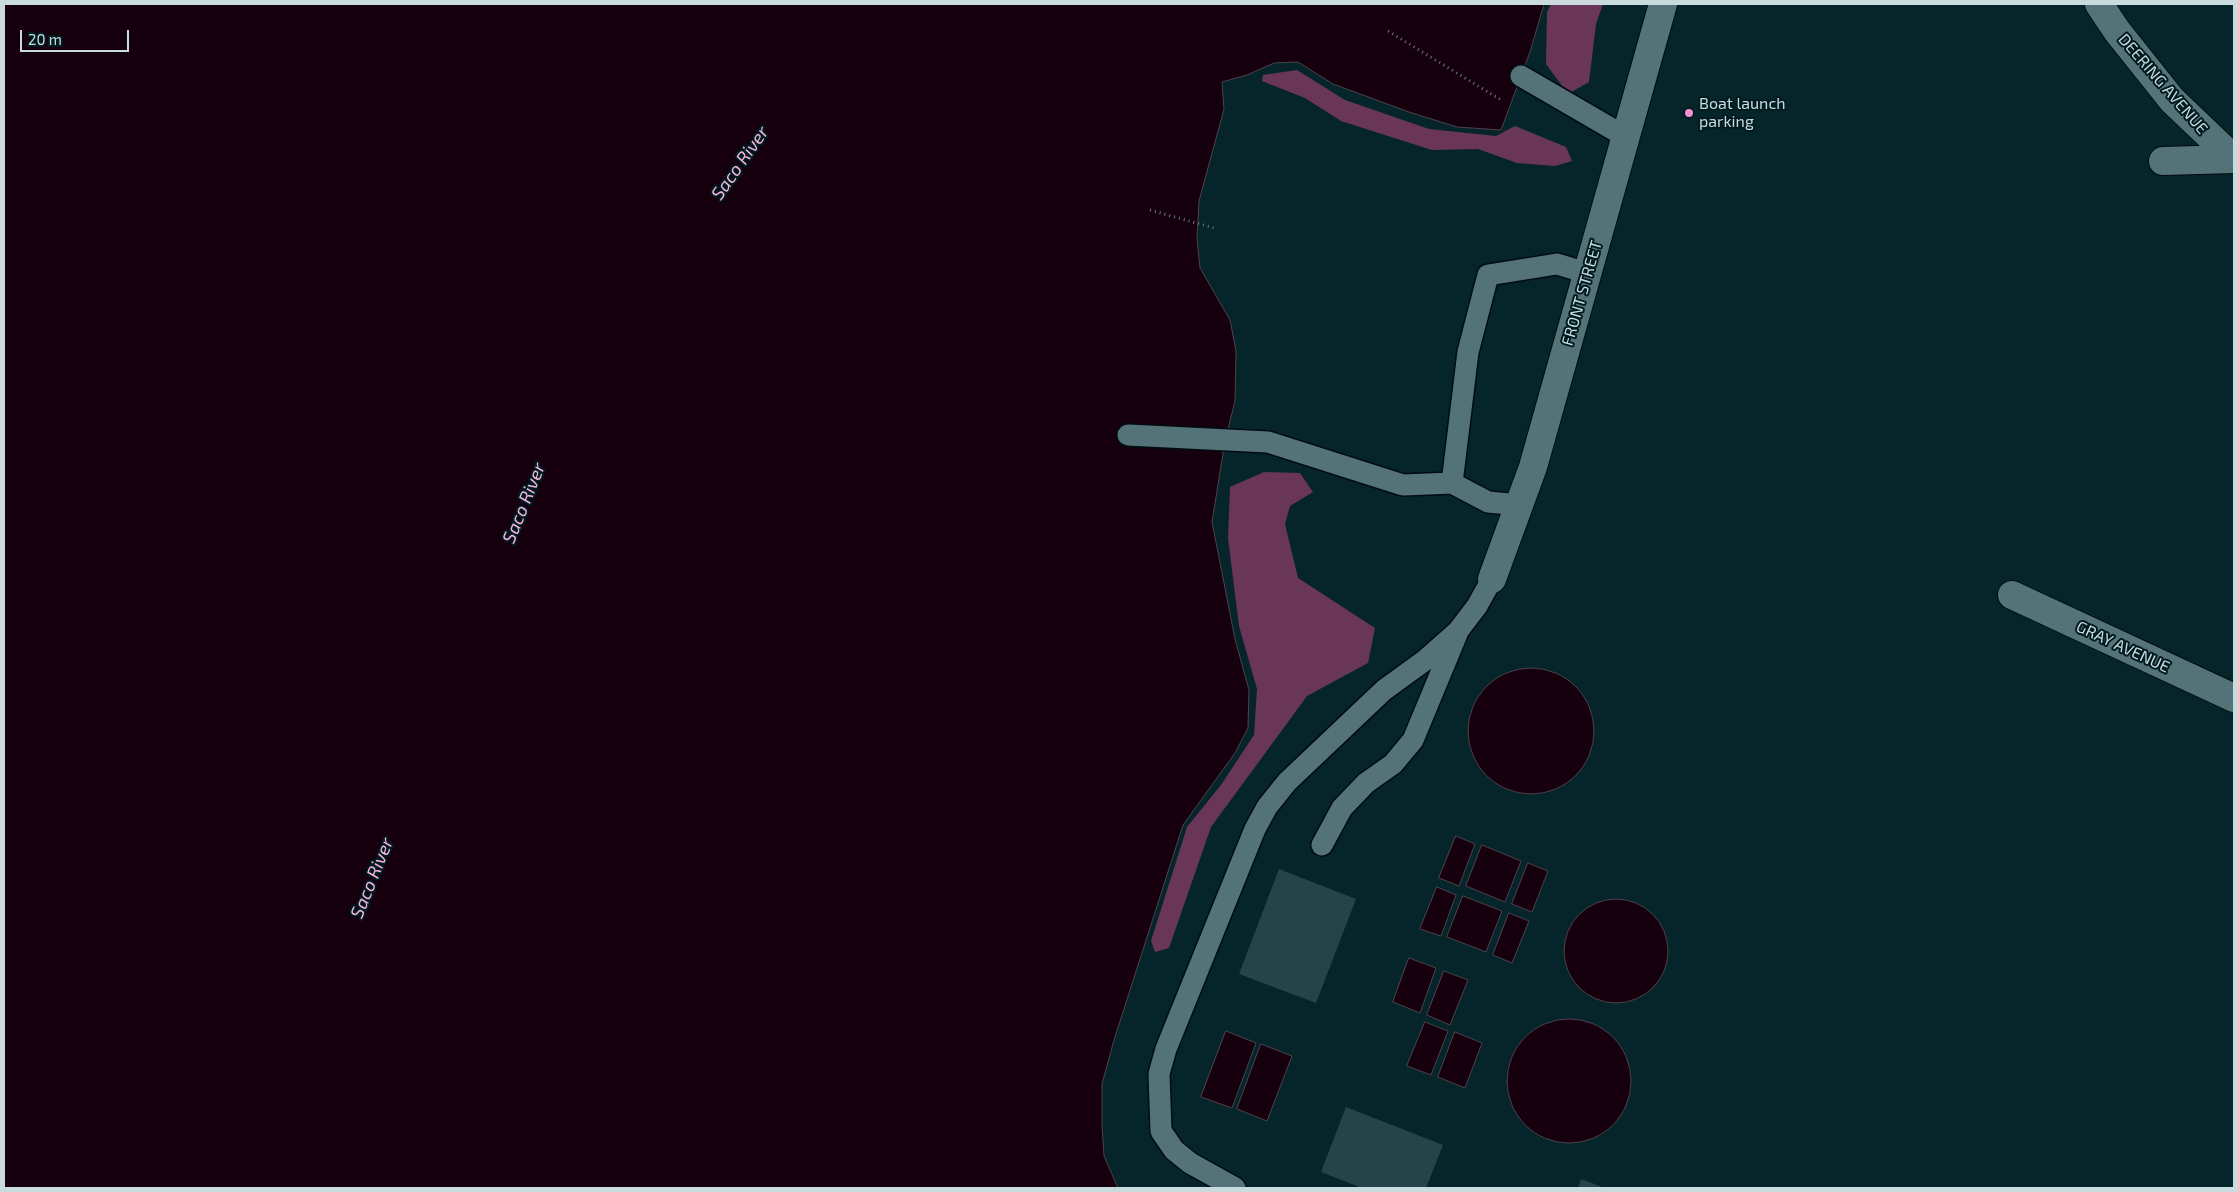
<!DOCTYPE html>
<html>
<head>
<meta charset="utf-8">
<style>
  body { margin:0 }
  #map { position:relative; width:2238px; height:1192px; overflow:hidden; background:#06252b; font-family:"Exo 2",sans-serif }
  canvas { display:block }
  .frame { position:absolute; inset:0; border:5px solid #cadbde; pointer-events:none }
  .scale { position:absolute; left:20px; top:30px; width:109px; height:22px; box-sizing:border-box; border:2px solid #cadbde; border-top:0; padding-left:6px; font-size:15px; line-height:18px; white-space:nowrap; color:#cadbde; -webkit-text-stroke:4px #001c21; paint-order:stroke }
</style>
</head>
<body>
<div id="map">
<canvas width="2238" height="1192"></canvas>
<div class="frame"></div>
<div class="scale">20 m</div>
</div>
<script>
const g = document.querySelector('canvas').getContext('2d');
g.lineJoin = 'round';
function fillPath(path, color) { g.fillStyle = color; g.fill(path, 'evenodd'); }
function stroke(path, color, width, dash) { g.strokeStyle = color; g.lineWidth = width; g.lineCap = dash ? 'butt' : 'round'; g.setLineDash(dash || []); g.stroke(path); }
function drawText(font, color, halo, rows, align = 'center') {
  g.font = font + ' "Exo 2",sans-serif'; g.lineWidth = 4; g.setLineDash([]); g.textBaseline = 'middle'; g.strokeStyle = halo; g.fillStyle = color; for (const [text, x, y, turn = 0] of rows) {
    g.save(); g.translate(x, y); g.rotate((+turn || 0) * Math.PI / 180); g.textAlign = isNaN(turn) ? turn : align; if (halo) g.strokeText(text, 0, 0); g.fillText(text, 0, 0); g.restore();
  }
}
fillPath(new Path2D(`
  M1551 4H1603L1596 24 1589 82 1568 94 1546 64 1547 12Z
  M1297 70 1345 100 1429 129 1496 136 1515 126 1566 147 1572 161 1555 166 1517 163 1478 149 1432 150 1341 121 1305 98 1262 81 1263 75Z
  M1264 472 1300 473 1313 492 1290 506 1285 524 1298 578 1375 628 1368 663 1307 696 1211 827 1169 948 1155 952 1151 941 1187 827 1221 785 1254 735 1257 689 1239 626 1228 538 1230 487Z`), '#6a3658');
const water = new Path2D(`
  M4 4H1544L1530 52 1501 130 1457 127 1409 112 1333 84 1298 62 1274 63 1247 75 1222 82 1224 109 1199 201 1197 239 1200 268 1230 320 1236 351 1235 401 1225 441 1212 522 1235 639 1249 690 1248 728 1235 753 1183 825 1114 1040 1102 1084V1125L1104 1156 1118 1188H4Z
  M1468 731a63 63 0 1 1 126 0a63 63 0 1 1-126 0Z
  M1456 836 1475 844 1459 886 1439 878Z
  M1482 845 1521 861 1505 902 1466 886Z
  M1528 863 1548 871 1532 912 1512 904Z
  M1437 887 1456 895 1441 936 1420 929Z
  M1463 896 1502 911 1486 952 1447 937Z
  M1564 951a52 52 0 1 1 104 0a52 52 0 1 1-104 0Z
  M1509 913 1529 921 1512 963 1493 955Z
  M1409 958 1436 968 1420 1013 1393 1002Z
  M1444 971 1468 980 1450 1025 1427 1015Z
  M1507 1081a62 62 0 1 1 124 0a62 62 0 1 1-124 0Z
  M1425 1022 1448 1031 1431 1075 1407 1066Z
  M1226 1031 1256 1043 1232 1108 1201 1097Z
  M1455 1032 1482 1043 1465 1088 1438 1077Z
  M1261 1044 1292 1056 1267 1121 1237 1109Z`);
fillPath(water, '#17000e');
stroke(water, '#4d424c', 1);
fillPath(new Path2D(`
  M1279 869 1356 899 1316 1003 1239 974Z
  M1346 1107 1443 1145 1426 1188H1362L1321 1172Z
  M1581 1179 1605 1188H1578Z`), '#254348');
const service = new Path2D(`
  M1521 76 1626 137
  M1128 435 1268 442 1403 485 1452 483
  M1520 505 1488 502 1452 483 1468 352 1488 275 1557 264 1587 273
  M1322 845 1342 808 1366 783 1393 764 1413 740 1457 634
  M1235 1188 1190 1163 1174 1150 1161 1131 1159 1074 1166 1049 1255 829 1267 807 1287 782 1384 690 1424 661 1458 631 1477 606 1492 579`);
const minor = new Path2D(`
  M2099 4 2117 31 2172 100 2234 159
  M2163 161 2234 159
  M1492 579 1533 467 1663 4
  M2012 595 2234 698`);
stroke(service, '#000d11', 24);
stroke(minor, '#000d11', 30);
stroke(new Path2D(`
  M1388 31 1501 100
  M1150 210 1214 228`), '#647c80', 3, [1, 4]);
stroke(service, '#547379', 21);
stroke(minor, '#547379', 28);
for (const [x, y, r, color] of [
  [1689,113,5,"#f590d1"]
]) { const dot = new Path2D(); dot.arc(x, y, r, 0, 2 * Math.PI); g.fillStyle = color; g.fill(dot); stroke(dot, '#001c21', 2); }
drawText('16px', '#cadbde', '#001c21', [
  ["DEERING AVENUE",2163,84,49],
  ["FRONT STREET",1582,293,-74],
  ["GRAY AVENUE",2123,647,25]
]);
drawText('16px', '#cadbde', '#001c21', [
  ["Boat launch",1699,104],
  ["parking",1699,122]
], 'left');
drawText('italic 18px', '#f8b4dd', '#001c21', [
  ["Saco River",740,163,-55],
  ["Saco River",524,503,-68],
  ["Saco River",372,878,-68]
]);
</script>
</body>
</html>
